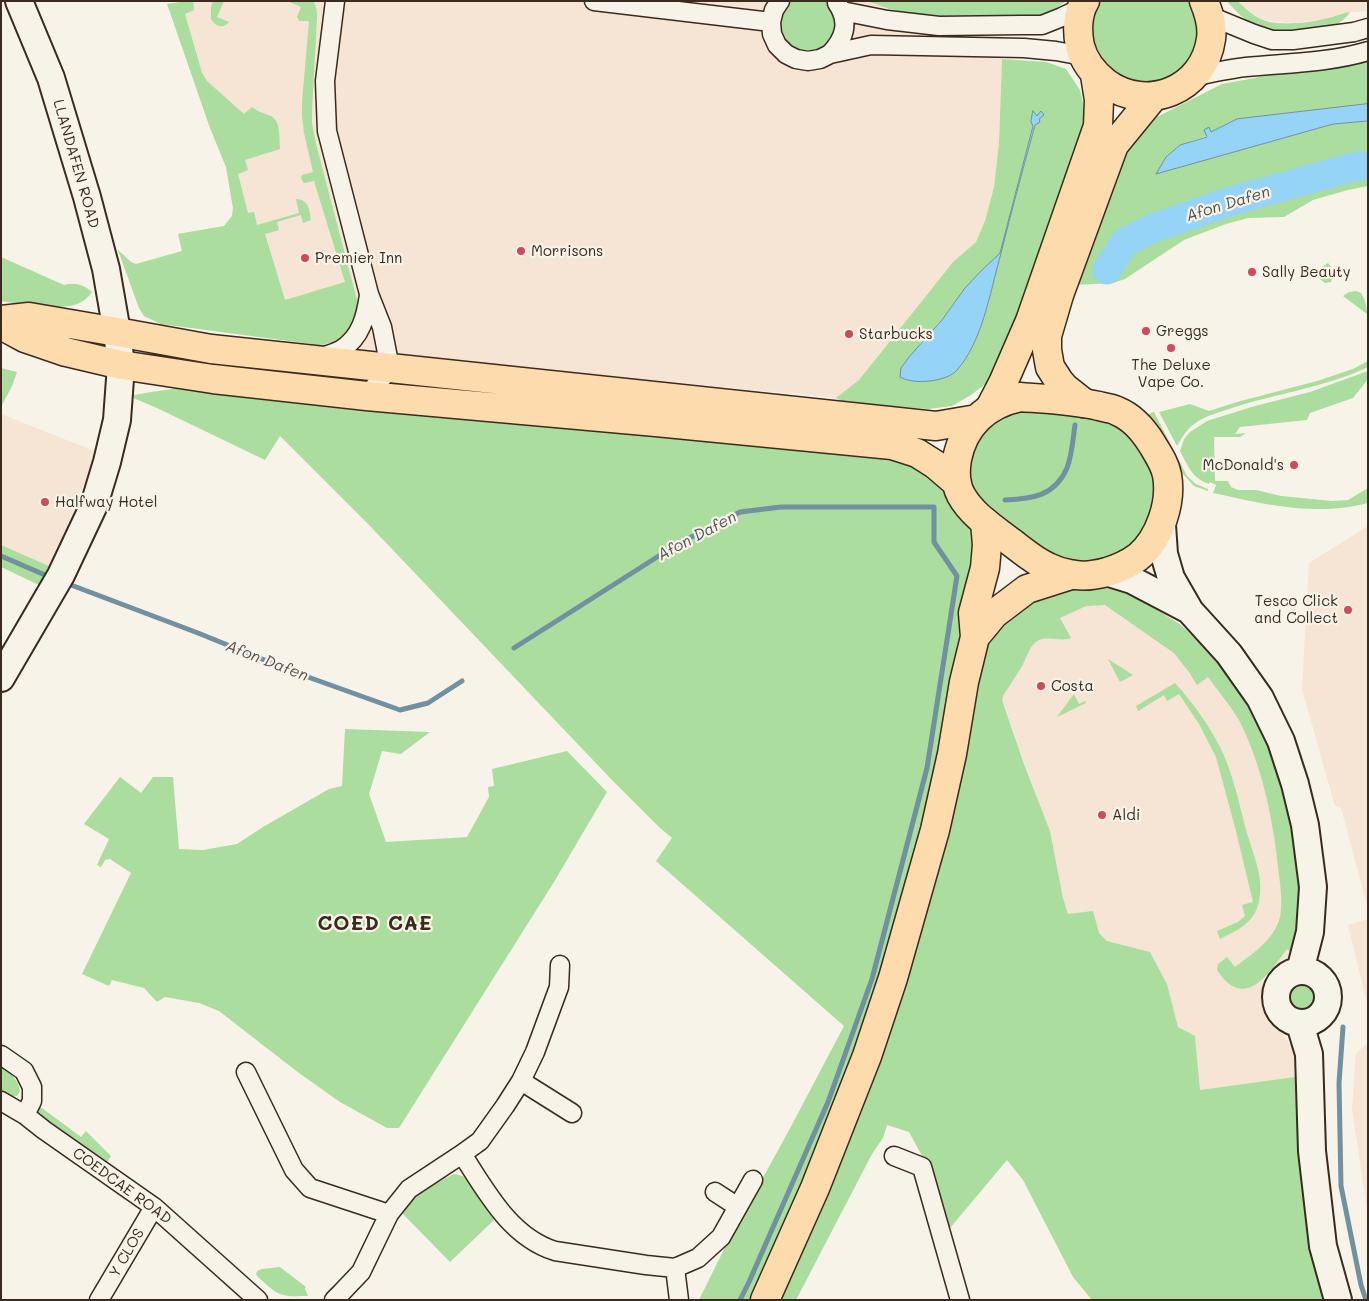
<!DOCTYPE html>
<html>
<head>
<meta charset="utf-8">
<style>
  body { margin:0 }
  #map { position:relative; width:1369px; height:1301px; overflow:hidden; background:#f7f3e8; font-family:Mali,sans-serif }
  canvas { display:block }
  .frame { position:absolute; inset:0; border:2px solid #3b2a1e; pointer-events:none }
</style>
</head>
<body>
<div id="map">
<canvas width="1369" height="1301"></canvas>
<div class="frame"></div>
</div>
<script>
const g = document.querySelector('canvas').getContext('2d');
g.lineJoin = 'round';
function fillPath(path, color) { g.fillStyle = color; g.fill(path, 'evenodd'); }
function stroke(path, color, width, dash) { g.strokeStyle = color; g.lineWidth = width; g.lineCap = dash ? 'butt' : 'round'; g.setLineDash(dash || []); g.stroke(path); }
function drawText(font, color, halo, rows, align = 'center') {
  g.font = font + ' Mali,sans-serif'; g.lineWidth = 4.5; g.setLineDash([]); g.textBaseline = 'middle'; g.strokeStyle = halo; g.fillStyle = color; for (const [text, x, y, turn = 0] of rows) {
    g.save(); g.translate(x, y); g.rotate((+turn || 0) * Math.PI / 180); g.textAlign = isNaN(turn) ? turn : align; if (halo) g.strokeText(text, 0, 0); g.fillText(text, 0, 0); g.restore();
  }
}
fillPath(new Path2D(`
  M188 1H1034L1001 2 1002 59 999 143 994 187 985 221 976 242 953 262 859 380 836 398 412 357 161 324 144 316 139 308 118 250 131 262 136 264 182 251 178 234 224 226 232 216 233 208 226 167 167 4Z
  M1238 1H1368L1366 11 1342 13 1325 19 1292 23 1263 20 1245 8Z
  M1 414 97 452 56 553 49 566 1 545Z
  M1368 526V909L1341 808 1335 806 1302 689 1309 563Z
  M1057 590 1181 625 1265 735 1291 952 1268 985V1001L1271 1017 1276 1027 1295 1050 1302 1076 1200 1090 1195 1036 1178 1027 1167 984 1150 952 1107 941 1099 933 1068 914 1063 898 1050 831 1023 760 1005 707H984Z
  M1368 919V1007L1348 925Z
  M1368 1043V1217L1352 1109 1356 1053Z`), '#f6e4d4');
fillPath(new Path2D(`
  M188 1H193L194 10 185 14 202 73 207 81 244 114 252 107C258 112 264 113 271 116 281 121 279 138 280 149L245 160 248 170 238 174 248 213 254 212 257 225 299 213 296 199C309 200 309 209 311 220L303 223 301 215 277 222 279 230 265 234 285 300 345 282 314 181 304 183 301 178 302 175 313 172 304 133 302 116V102L309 21H299L297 17 301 7 287 1H313C317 7 317 12 317 18L312 109V123L316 144 357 300C357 324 343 343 319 345L161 324 144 316 139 308 118 250 131 262 136 264 182 251 178 234 224 226 232 216 233 208 226 167 210 128 167 4Z
  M213 1H224L217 17 229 22C223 29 216 27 211 19V7Z
  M790 1H826L833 8 838 26 826 50 801 55 781 40 779 16Z
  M867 1H1066L1053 11 1035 17 946 18 915 15 890 9Z
  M1099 1H1197L1204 32 1188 67 1172 78 1153 83 1134 81 1116 73 1103 60 1094 42 1092 23 1096 6Z
  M1227 1H1238C1245 9 1254 16 1263 20 1278 26 1308 23 1324 19 1334 17 1341 13 1350 12 1346 19 1338 24 1330 28 1287 32 1258 40 1227 1Z
  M1002 59 1046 62 1066 69 1080 90 1086 117 999 365 988 382 971 395 952 406 928 409 846 403 836 398 859 380 953 262 976 242 985 221 994 187 999 143ZM1033 112 1037 116 1041 112 1039 119 1040 122 1035 125 1006 233 1033 125ZM981 271 927 381 904 379 921 342 942 320 953 304Z
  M1368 61V104L1237 119 1211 132 1209 128 1207 136 1180 145 1166 157 1157 173 1333 124 1368 121V186L1348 190 1313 200 1284 217 1248 218 1226 224 1184 240 1125 279 1113 283 1076 285 1123 153 1143 124 1222 84 1276 74 1354 65Z
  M1 257 64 285C75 282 84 285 92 292 84 304 72 307 57 307L56 310 1 301Z
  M1328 263C1334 269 1334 274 1331 282L1325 283 1316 276 1322 267Z
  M1356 291 1361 293C1365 300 1367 306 1367 314L1343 296 1349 292Z
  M1368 361V367C1326 387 1279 393 1235 407 1221 412 1205 415 1193 425 1185 431 1182 438 1177 446L1159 412 1190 404 1209 411 1237 402 1317 381 1353 369Z
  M1 368 17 372 12 386 1 407Z
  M1368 371V379L1353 398 1310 413 1307 420 1240 427 1235 434 1246 433 1240 437H1214L1215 481H1228L1231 487 1238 490H1256L1281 496 1332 501 1348 500 1368 488V503C1316 517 1264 504 1213 493L1216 485 1210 482 1209 484C1192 478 1188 466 1180 451L1184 439 1190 432 1207 421 1255 406 1310 392Z
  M180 388 896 456 934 478 972 533 976 547 947 722 918 849 867 1026 773 1262 753 1300H699L728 1241 787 1134 844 1026 656 861 672 838 659 827 611 779 370 526 280 436 265 460 159 409 129 396 151 392Z
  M1021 410C1036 412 1051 414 1066 415 1084 417 1102 418 1118 427 1126 431 1131 437 1137 444 1175 489 1149 554 1091 562 1079 564 1066 563 1054 558 1047 555 1039 547 1033 542 1014 527 995 512 976 498L970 487 968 453 992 420Z
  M1154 412 1187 476 1196 484 1208 489V491L1194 486 1181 472 1169 443 1157 426 1148 416 1149 414Z
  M1 545 49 566 39 585 1 567Z
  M1119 586 1181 625 1232 674 1265 735 1290 793 1301 858V925L1291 952 1287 949C1268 974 1245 1012 1217 970L1218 964 1227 957 1235 967C1252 954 1271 942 1279 921 1283 908 1281 889 1279 875 1274 824 1263 767 1239 720 1230 705 1218 691 1208 677L1197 685 1189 672 1174 653 1105 605 1086 606 1060 618 1071 638C1060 642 1050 636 1039 640 1030 644 1027 657 1022 666 1016 676 1009 686 1003 696L1002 700 1024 764 1050 831 1063 898 1068 914 1093 911 1099 933 1107 941 1150 952 1167 984 1178 1027 1195 1036 1200 1090 1302 1076 1328 1300H1092L1073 1277 1023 1180 1007 1160 945 1234 926 1163 909 1132 887 1125 883 1138 872 1154 796 1300H778L982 651 1010 609 1057 590Z
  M1108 659 1133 675 1120 682Z
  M1175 683C1193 703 1209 725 1221 749 1233 774 1239 803 1246 830 1250 844 1256 859 1259 874 1261 884 1261 899 1257 908 1251 925 1234 932 1220 939L1217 931 1238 922 1245 916 1242 905 1253 902 1236 831 1216 757 1199 724 1179 694 1167 701 1164 695 1138 711 1136 706Z
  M1074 694 1079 704 1085 701 1086 703 1057 717Z
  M345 729 430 732 401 754 382 751 369 794 386 842 467 837 489 797 488 787 494 786 492 769 567 751 607 792 554 882 399 1128H387L340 1102 299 1073 219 1011 199 1003 165 997 157 1002 144 988 112 980 109 986 82 974 131 873 110 859 105 860 101 867 97 865 109 839 84 824 120 777 141 793 153 777H173L179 849 203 850 237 844 263 827 329 789 342 786Z
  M1290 998a12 12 0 1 1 24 0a12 12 0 1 1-24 0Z
  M1 1066C10 1073 18 1079 20 1091L17 1096 12 1097 1 1093Z
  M39 1108H42L81 1137 86 1131 111 1156 107 1162 37 1114 36 1112V1109Z
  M454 1174 463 1176 469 1181 494 1220 450 1262 401 1212 418 1192Z
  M280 1267 306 1287 305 1289 308 1296C296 1296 283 1298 273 1290 267 1286 263 1281 258 1277L256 1274 257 1271 262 1269Z`), '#aadd9e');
const water = new Path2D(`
  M1368 104V121L1333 124 1156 174 1166 157 1180 145 1207 137 1204 130 1209 127 1211 132 1237 119Z
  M1033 111 1037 116 1041 111 1044 115 1039 119 1040 122 1035 125C1023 169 1011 213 1000 257 990 293 982 342 957 370 947 382 913 385 900 377L901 368 909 357 942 320 965 288 981 271 1000 253 1033 126 1031 122Z`);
fillPath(water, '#95d4f6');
stroke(water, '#7190a0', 1);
stroke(new Path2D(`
  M1005 500C1032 499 1055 496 1067 468 1072 455 1073 439 1075 425
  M1 556 45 575
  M71 585 198 633 294 672 400 710 428 703 462 681
  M514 648 676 545 740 512 781 507H934V542L957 576 927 768 872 979 828 1102 749 1282 740 1300
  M1343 1027 1339 1083 1341 1186 1361 1285 1366 1300`), '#7190a0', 5);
stroke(new Path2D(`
  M1107 270 1125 242 1151 229 1228 202 1357 166H1368`), '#95d4f6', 29);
const street = new Path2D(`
  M335 1 325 81 327 131 369 294 382 327 390 368 367 396
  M594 1 771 22
  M780 1 774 10 771 22 772 34 777 45 786 54 796 59 808 61 820 59 830 54 871 45 1024 48 1056 51 1083 56
  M842 11 887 20 939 26 1021 25H1042L1062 17 1081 8
  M1210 16 1254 34 1272 40H1293L1354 32 1368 28
  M830 54C845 38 850 22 837 3
  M1193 77C1210 73 1228 69 1246 67 1286 63 1328 63 1368 51
  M320 358C327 355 335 353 342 349 361 337 366 316 369 295
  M1 1055 24 1071 32 1087V1101L25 1115
  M246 1072 294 1170 310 1188 389 1214
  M521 1081 572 1113
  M1 1101 25 1115 44 1130 154 1207 258 1300
  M462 1154C486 1191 510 1237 555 1251L646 1265 675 1268 698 1258 721 1237 753 1180
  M894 1156 922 1167 960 1300
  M715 1192 738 1207
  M675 1268 679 1300
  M99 1300 154 1207
  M334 1300 341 1293 361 1272 389 1214 409 1189 462 1154 480 1141 505 1106 521 1081 535 1052 559 987 560 965`);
const secondary = new Path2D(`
  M1162 525 1164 554 1171 578 1190 611 1229 654 1260 698 1281 741 1295 784 1305 825 1313 887 1310 932 1300 971
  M1106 572 1132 580 1189 610
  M1 678 61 575 94 505 107 462 117 420 121 365 117 332 106 269 87 197 51 78 19 1
  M1276 997a26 26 0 1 1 52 0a26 26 0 1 1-52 0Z
  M1300 1024 1309 1054 1312 1151 1323 1246 1338 1300`);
const primary = new Path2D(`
  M1085 1C1077 14 1077 32 1080 46 1084 62 1093 73 1106 83 1147 113 1204 90 1211 39 1213 26 1209 13 1204 1
  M1084 403 1065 388 1059 381 1050 367 1047 350V336L1059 295 1114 145 1154 96
  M990 408 1003 383 1030 321 1098 126 1099 100 1095 75
  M975 637 994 614 1027 589 1071 575
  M765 1300 815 1188 867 1056 893 978 935 830 952 754 964 682 975 637 973 613 985 568 987 545 985 522`);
const highway = new Path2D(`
  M1 320 29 317 117 332 211 349 936 426 977 419
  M1 325 25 338 66 352 121 365 213 379 367 396 656 422 892 445 917 453 936 465 957 483
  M1020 397C1047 399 1073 400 1099 406 1105 408 1112 408 1117 411 1132 417 1144 431 1152 444 1158 454 1165 464 1167 475 1172 502 1160 539 1138 557 1130 563 1117 569 1107 572 1096 575 1081 577 1070 574 1063 573 1054 570 1048 567 1034 561 1023 551 1011 542 993 528 972 515 961 495 955 484 955 471 957 459 964 424 987 404 1020 397Z`);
stroke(street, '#3b2a1e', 21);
stroke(secondary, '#3b2a1e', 30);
stroke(primary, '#3b2a1e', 31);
stroke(highway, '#3b2a1e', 31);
stroke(street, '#f7f3e8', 18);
stroke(secondary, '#f7f3e8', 26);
stroke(primary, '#fedbac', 28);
stroke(highway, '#fedbac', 28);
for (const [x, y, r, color] of [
  [521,251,5,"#d1495b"],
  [305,258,5,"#d1495b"],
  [1252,272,5,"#d1495b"],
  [1146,331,5,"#d1495b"],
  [849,334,5,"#d1495b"],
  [1171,348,5,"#d1495b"],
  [1294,465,5,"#d1495b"],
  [45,502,5,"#d1495b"],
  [1348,610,5,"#d1495b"],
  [1041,686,5,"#d1495b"],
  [1102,815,5,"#d1495b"]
]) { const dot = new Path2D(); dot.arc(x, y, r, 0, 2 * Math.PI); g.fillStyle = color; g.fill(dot); stroke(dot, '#f7f3e8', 2); }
drawText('15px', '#3b2a1e', '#f7f3e8', [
  ["LLANDAFEN ROAD",76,164,74],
  ["COEDCAE ROAD",122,1186,36],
  ["Y CLOS",127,1253,-60]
]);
drawText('15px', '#3b2a1e', '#f7f3e8', [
  ["Morrisons",531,251],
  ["Premier Inn",315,258],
  ["Sally Beauty",1262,272],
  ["Greggs",1156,331],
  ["Starbucks",859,334],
  ["The Deluxe",1171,365,"center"],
  ["Vape Co.",1171,382,"center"],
  ["McDonald's",1284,465,"right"],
  ["Halfway Hotel",55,502],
  ["Tesco Click",1338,601,"right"],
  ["and Collect",1338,618,"right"],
  ["Costa",1051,686],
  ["Aldi",1112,815]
], 'left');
drawText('italic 16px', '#525454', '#f7f3e8', [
  ["Afon Dafen",1228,204,-17],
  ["Afon Dafen",697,536,-28],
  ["Afon Dafen",267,661,21]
]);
g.letterSpacing = '1px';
drawText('bold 20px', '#3b2a1e', '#f7f3e8', [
  ["COED CAE",375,924]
]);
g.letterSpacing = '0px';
</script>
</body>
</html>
